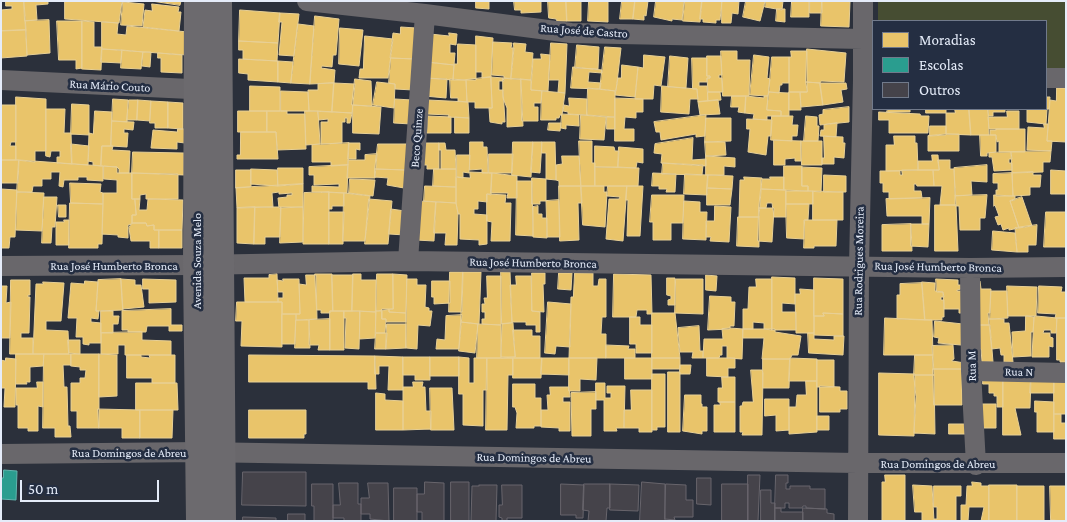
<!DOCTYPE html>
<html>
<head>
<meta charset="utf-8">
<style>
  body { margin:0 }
  #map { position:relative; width:1067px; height:522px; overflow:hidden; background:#2b303b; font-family:"Crimson Pro",serif }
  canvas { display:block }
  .frame { position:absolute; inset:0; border:2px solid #e5ecf9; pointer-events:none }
  .legend { position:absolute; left:872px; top:20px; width:175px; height:90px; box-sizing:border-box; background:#242e42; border:1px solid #717a8b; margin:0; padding:6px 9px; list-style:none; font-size:15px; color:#e5ecf9 }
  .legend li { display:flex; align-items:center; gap:10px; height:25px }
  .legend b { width:25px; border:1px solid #717a8b }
  .scale { position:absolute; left:20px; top:480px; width:139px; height:22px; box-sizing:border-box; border:2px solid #e5ecf9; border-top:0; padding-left:6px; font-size:15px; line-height:18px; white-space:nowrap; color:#e5ecf9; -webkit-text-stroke:4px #242e42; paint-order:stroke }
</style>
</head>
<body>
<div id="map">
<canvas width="1067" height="522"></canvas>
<div class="frame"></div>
<ul class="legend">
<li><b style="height:14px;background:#e9c46a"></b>Moradias</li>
<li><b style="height:14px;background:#2a9d8f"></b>Escolas</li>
<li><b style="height:14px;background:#45434a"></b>Outros</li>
</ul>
<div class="scale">50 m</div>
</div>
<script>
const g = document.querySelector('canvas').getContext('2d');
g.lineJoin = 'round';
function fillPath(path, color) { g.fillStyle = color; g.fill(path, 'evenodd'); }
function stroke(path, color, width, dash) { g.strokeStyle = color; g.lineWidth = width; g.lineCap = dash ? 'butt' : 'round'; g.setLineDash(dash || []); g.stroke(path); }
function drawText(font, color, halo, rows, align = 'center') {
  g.font = font + ' "Crimson Pro",serif'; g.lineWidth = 5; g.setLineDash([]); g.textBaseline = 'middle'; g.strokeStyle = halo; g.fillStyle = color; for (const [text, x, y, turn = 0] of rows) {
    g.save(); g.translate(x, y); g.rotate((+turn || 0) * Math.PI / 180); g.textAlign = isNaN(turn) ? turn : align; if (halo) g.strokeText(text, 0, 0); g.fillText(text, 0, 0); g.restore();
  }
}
fillPath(new Path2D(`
  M878 1H1066V72H1046V21H878Z`), '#464d32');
const homes = new Path2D(`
  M6 1H24L26 30 1 31V10L12 9V6H6Z
  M24 1H48V4L36 5 37 20 25 21Z
  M65 1H122L119 23 65 19Z
  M152 1H181L180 5Z
  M476 1H489V9L476 8Z
  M514 1H541V12L521 13V10H515Z
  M548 1H566L567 21H557L556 19 549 18Z
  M566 1H581V21H567Z
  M589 1H608V22L588 21Z
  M622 1H635L633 19H620Z
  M635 1H648L646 16 644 15V20L633 19Z
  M656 1H684L682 20 672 19V21L654 17Z
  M685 1H702L700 22 683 21Z
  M702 1H722L720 20H716V23L703 22V19H700Z
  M722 1H739L738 14 732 13 731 23H722Z
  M746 1H765L760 21 743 17Z
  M766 1H783L782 10 765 7Z
  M792 1H809V17H791Z
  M810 1H822V13H810Z
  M822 1H850L849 27 821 26Z
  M123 2 144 4 142 26 121 25Z
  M152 4 179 7 178 12H181L179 31 143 27 145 10 152 11Z
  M777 9H785V22L776 21Z
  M240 10 280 13 278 43 239 41Z
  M280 13 299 14 294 56 279 55 282 22H279Z
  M315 16 339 19 336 55H333L332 67 322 66 321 68 335 70 334 83 310 84Z
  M49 20 50 53 27 55 25 21Z
  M57 21H82V68L76 69V60H59Z
  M82 21 94 22V47H102L101 70 82 69Z
  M102 22 118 23 117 34 126 35 127 26 188 32 187 55 102 49Z
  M298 24 314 26 310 84 291 83Z
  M401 27 416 28 415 59 390 58 393 33 400 34Z
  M340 28 363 30 359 66 339 64Z
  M26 30 27 56 1 58V31Z
  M449 33 457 34 456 45 450 44V53H455L454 65 427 62 430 34 449 36Z
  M365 36 393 39 388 78H359L360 69H363Z
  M476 36 493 38 491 77 482 78V72H476Z
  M239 41 278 43 277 61 243 59V50H239Z
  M493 42 512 43 511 48H514L511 79 504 78V76L492 75Z
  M514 43 526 44 525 52 533 53 531 80 511 79Z
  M551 43 567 44 565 93 558 92 559 80H549Z
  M458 44 476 45V80H453L454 64H457Z
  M577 45 599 47 598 69 575 68Z
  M605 47 621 48 616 91 600 89Z
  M102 49 122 50 121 63 101 62Z
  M807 49 846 53 844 82 821 81 820 83 806 82Z
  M122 50 143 52 141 69 121 68Z
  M721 51H737V60H750L749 96H723Z
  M791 51H807V92H789V57H791Z
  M143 52H151L150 67 142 66Z
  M158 53 182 55V73L161 72V58H158Z
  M541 54 550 55 548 91 531 90 533 59H541Z
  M644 55 665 57 661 86 654 85 653 99H635L638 67 643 68Z
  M754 55 769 57 767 78 770 79 768 96 750 95Z
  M670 56 688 58 686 88 668 87Z
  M707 56H721L722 75H719V78H722L723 92H708L707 78H710V76H707Z
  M772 57H789V83H782V85H780L779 93 769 92Z
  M391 58 415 59 413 90 395 89V84L389 83Z
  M692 58H707V76H710V78H707V82H699V86H707L708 101 698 102 697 89H693Z
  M239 59 278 61V82L248 80V74L239 73Z
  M278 61 293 62 291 83 278 82Z
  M426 62 454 65 453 80 425 78Z
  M622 65 638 67 635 97 615 95 618 78H621Z
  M573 67 602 70V73L589 72 588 82 601 83 600 89 571 88Z
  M491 77 492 108H475V102H467L466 80Z
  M491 77 503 78 504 81H499V90H503L505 122H502V124L490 122 489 108H492Z
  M425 78 447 79 446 98 424 96Z
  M503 78 521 79 523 126 507 127V108L503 98Z
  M355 79 371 81 372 106 352 105Z
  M450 79 466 80 467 102 458 101V98H451Z
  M521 79 531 80V90L542 91 541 103H534V107H538V121H522Z
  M377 82 395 84 394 108 373 105Z
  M806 82 820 83 823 105 801 107 800 92H807Z
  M334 83 355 84 352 113 332 112Z
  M334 83 332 112 309 111 308 90H318V84Z
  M820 83H846L847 89 841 90 843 102 823 105Z
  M250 86 280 87V111H250Z
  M662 86 697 89 698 99H690L689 114 661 112Z
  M588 88 615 91V117L587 115Z
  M1057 88H1066V142L1047 141 1050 100 1056 101Z
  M281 91 308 92 309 111H281Z
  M542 91 565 93 562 115H560L559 118H556V120H541Z
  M708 92H720L721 100 708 101Z
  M769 92 789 93V116H781V111L767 110Z
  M789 92H800L801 110H789Z
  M732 96H746L745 113 738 112 739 107H731Z
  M746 96 764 98V96H768L767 110 781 111V116H767V120L753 119 754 114 745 113Z
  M16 97 46 99V151H35V162L16 160Z
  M1046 97H1050L1049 109H1047L1046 124 1027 122V110L1029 109H1046Z
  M569 98 587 99V115L568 114V112L563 111 564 105 569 106Z
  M615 98 643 99V112H636V118L625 117 624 129H634V141H615Z
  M113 99 128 100 127 122 112 121Z
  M395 99 412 100 411 124 394 123Z
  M129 100H138L137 120H127Z
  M138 100 151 101 150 121 137 120Z
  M428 100 468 102 469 118 448 117 449 115 427 114Z
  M718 100 720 114 700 115 698 102Z
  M151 101 168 102V128H155V123H150Z
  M168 102 183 103V129L168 128Z
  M72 104 89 105V135L71 134Z
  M1 105H16V142H11L10 146H16V160H1Z
  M353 105 381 107 379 134 353 133Z
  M849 107V122L820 125 819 115 823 114V110Z
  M46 109H65L64 133H71L72 164 57 163V157H60V151H51L50 157 46 156Z
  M888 109H910V112H887Z
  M926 109H946V113H926Z
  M955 109H969L971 135 946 134V113H955Z
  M969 109H988L989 135H971Z
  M988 109H1005V112H993V116H989Z
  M95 111 112 112 111 146H102L101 166 93 165V162L88 161 89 133 93 134Z
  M238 111H267V132H238Z
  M267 111H287V114H305L306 149 277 150 276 132H267Z
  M305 111H318L320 144 306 145Z
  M318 111 352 113 350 123H347V118H345V122H342V143L321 144V122H328V119L319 120Z
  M1007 111H1019V129H989L988 117H1007Z
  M879 112 920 114 921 116H929L928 133H889V120H879Z
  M562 114 579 115V126L566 125V129L561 128Z
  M581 115 606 117 604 140 580 139Z
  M706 115 705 136 696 137V134L661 140 660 132H656L654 122Z
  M428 116 451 117V133H427Z
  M772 116H793L792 125H798L797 136H792V141L771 140Z
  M806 116 817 117V126H819L818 141H804Z
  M455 117 469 118V133H455Z
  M607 117H615V129H607Z
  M706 118H731V141L705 142Z
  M747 119 772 120 771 136H768L766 155 748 152 750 129H747Z
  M112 121 134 122 133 130 124 129V133H128L127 147 111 146Z
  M549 123H561L560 131 548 130Z
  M837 123 836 137 820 136 821 130H824V125Z
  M1044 124H1048L1047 141H1052L1051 151 1027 150 1028 127 1044 128Z
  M930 126H946V135L930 136Z
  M178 129H185V143L177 142V149L151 148 153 130 177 132Z
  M996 129H1025V152H999V141L997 142 996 135H990V130H996Z
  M241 132H276L278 159H237V155H240Z
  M946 134H959V151H928V136Z
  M980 135H996V152L987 153V156H981Z
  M824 136 843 137V143H845L844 158 834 157V164H822V158H824Z
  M894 136H915V143H917L918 170 886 171V145H894Z
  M693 138 692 160 706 159V166L661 163 662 154 654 153 655 144Z
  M774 140 801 141V161H795V158L785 159V165H774Z
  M579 141H592V163H595V186H581Z
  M801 141H822V165H802Z
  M470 142H483V147H487L488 173H482V169L470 170Z
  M513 142H533L531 177 512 175Z
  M533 142H542L540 173 531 172Z
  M542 142H555L556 180 546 179V153H542Z
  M705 142H725L726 155 706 156Z
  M349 143 348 165 331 166V162H312V145Z
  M349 143H360V150L356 149V159H348Z
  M423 143H439V169H427V165H423Z
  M439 143H445L446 150H455L456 169H441V150H439Z
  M71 144 89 146 88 165 72 164Z
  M378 144H411L409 170 375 169Z
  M102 146H113L112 150 130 151 129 173H119V169L117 167 101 166Z
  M595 146 614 147 615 151H619L618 167H595Z
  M619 147 643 149V163L637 162 636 168 618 167Z
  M1051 151 1050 162H1043V172L1012 173 1011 152Z
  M133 152 184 153V175L132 173Z
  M1011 152 1012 159H1009V163H1012V170L994 171 992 157H989V153Z
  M377 154 375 178H347L348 160H365V155Z
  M489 154H513L512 173H489Z
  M457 155H470L469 173 463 172V178L457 177Z
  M932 155H938L939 170H918V161H932Z
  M562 156H579L581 186H559V181L556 180V165L562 164Z
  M706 156 735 158V167L724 166V175H706Z
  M1 160H19L18 183H1Z
  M19 160 103 166V181L87 180V177H78V180H64L63 187 59 186 60 172H51V179H42V186H33L32 192H17Z
  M938 160H950V169H954L956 205H940L942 186H934L933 170H939Z
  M663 163 703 165 702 175 662 174Z
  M348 165 347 193 312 192V186L339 187V184L314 185V175H309V167Z
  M987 165V182L971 181 972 195 955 196 954 168Z
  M104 166 117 167V173H132V199H135L136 215H132V224L128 225V238L118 237V235L102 234 103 193H117V180L104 179Z
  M784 166H802V186H808V191L784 190Z
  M595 167 639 168 638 186H595Z
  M802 167 822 168 821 192 808 191V186H802Z
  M278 168H303V184L278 186Z
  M251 169 277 170 278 186 251 184Z
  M375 169 406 170 404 188 387 185 388 178 375 177Z
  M434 169H456V187L433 186Z
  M236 170H251V187L236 188Z
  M902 170H933L934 186H917L916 184H914V191H921L922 198 889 199V192H883V183H880V171H900V175H902Z
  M1051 170 1066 171V194H1051Z
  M470 172 492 173 491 195 487 194V202L478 201V209H474V214L487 215V244L479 245V240L460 239V214H458L456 203V177L470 178Z
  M1033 172V175H1041L1040 187H1030V195L1013 196 1012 173Z
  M132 173 178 174V199H146V194L140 195V199H132Z
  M492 173 517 176V198H507L508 193H491Z
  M653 173 676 174 675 192H666L667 189H659V186H652Z
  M1012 173 1013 196H996V190H998V183H993V174Z
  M685 174 708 175 707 195 684 194Z
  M708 175 733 176 732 189 707 188Z
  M824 175 846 176V192H824Z
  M744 177 762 178 759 217H739L740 180H744Z
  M770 177H784V190L761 189V179H770Z
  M532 178 546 179V201H540V204H532Z
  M350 179 375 180 373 196 349 193Z
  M517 181H532L533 236 516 235Z
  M70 183 101 184 100 192 103 193V204L71 203Z
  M303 184V207L279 208 278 198 287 197V195H292V193L279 194V192L272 193 273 207 237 208 236 188Z
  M425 186 456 187V203L424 201Z
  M559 186H581L582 203H578L579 240 560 241Z
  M581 186H604V192H607L605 227 583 225Z
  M608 186H627L623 241 606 239 609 199H619L620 197 607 196Z
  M627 186H643L640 236H627L628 200H626Z
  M707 188 732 189 730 205H707Z
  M1 189 17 190 15 237H10L9 248H1Z
  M761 189 786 190V217H774L772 203H767L766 208H759Z
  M786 191H813V204H786Z
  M813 191 843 192V220H813Z
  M17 192 44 193 42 231 16 230Z
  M329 192V244H303L304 193Z
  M329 192 344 193V206H332V209H329Z
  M344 193 370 196 365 241H343Z
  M487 194 506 195 505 203H511L510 241H491L492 222 487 221Z
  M652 195H684L683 223H671V240H653V222H650Z
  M987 195 985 218H980V230H960L959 206H955V196Z
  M994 195 1015 196V200L1010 201 1019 228 1009 230V228L1003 230 1001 224 998 225 995 217 999 216 995 205 994 206Z
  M44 197H57L55 227H52L51 243H42Z
  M1022 197 1032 226 1019 228 1010 201Z
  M930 198 929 224H922V216H887L886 199Z
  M135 199H140L139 210H147L148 199 183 200 182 230H154V225L147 226 146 223H132V215H136Z
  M369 199 392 201 388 244H365Z
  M559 200 560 237H547L546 201Z
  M418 201 436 202 434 241 416 240Z
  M684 201 700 202V212H707L706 240 683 239Z
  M436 202 456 203 458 213 457 245H445L446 233H434Z
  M70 203 103 204 102 244H98V248H69Z
  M786 204H809L808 220H804V239L787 238Z
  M58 205H66V217H59Z
  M935 205H956L958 251H935Z
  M538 206V214H542V218H547V238L533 237V207Z
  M715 206 731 207 729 242 710 241 711 237H706V221H714Z
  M255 207 254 244 237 243V208Z
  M255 207H281L280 237H265V244H254Z
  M281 207H303V242L280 243Z
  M759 208H774L772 242 758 241Z
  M391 209 405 211V235L389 234Z
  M329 212H344L343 244H329Z
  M1046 212H1066V247H1044Z
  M738 217H759V247L737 246Z
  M64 220H69V245H56V222H64Z
  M805 220H837L836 246H814V248H804Z
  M132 223H146L147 226 154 225V230H159V248H150V241H131L129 228Z
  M911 224 912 251H882V225Z
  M911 224H929L928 247 911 246Z
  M1037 225 1036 245H1028V252H1017L1015 228Z
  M159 230H182V248H159Z
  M993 231 1015 233 1017 252 992 250Z
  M450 272H463L462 312H449Z
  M463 272H481L479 324 461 322Z
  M501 272H510L512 323 502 324Z
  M532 273H545V284H543L544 312 532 311Z
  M559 273H572L571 290 558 289Z
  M575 273H593V286H598L599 279H606V317H602L601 334H606V358H569L571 297H573Z
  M277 274 278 302H245L244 278H269V275Z
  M315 274H332L333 311H330V313H321V310H317Z
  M353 274H361V280H376V312L352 311Z
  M377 274H393V309L376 311Z
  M393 274 407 275 406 313 389 312V309H393Z
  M614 274 651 275 652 314H647V310H637L636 317H613Z
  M306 275H316L317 319 296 320V314H300L299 284 306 285Z
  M332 275H353L352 311H333Z
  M706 275 717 276 716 291 706 290Z
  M487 276H501V325L482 324V319H485V312H482V304H485L484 298H487Z
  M516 276H531L532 311 540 312V332H536V325H526V322H512L510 285H516Z
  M772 277 795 278V304L782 303V312H796V330H772Z
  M667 278H675V305H668V300L671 299V296L667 295Z
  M814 278 843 279V314L823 313 824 316H814Z
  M121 279 123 310 96 311 98 280Z
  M121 279 135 280V285H141L144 307 123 309Z
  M143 279 176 280V302L149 303V289H143Z
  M283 279H299L300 314H282V302H278V298H283V292H278L277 280 283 281Z
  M407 279H417V285H426L425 307 429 308V311H432L430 326 418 325 417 349 406 348Z
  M676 279H703V314L675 313Z
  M756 279H772V330L764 329V323L753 322V329H743V309H748L749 287H756Z
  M936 279 958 280V285H961V289L957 290V291H966V313H959V309H944L943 292H937Z
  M11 280H30V295H28V297H30L29 333H21V338H33V354H10Z
  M85 281 98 282 96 311H99L98 319 91 318V322L101 323V343H89V345L83 344V337H76L77 318H68L71 283 84 284Z
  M432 281H450V303L434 304V297H432Z
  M975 281H980L981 289H991L990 313H988L989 325H974Z
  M43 282 64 283 61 321H46V330L68 331 69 354H33L36 284H43Z
  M922 282 935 283V291L943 292 944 297H941V300H944V317H942V320H925Z
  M922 283 925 320 897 319V295H900V284Z
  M1 286H7L6 303 11 302 10 338H1Z
  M1007 286 1037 287 1036 316H1008Z
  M1039 286 1062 287 1061 292H1066V318H1055L1056 314 1038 313Z
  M800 289 814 290V333H796L795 294H800Z
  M991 291H1007L1008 318 990 319Z
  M710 296 731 297V302H735L734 326H730V329L708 330Z
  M237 302H282V347L241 346 242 321H236Z
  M548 302 571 304 570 347 556 346 555 354 545 353Z
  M171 309V325H182V331H169V326H147L146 332H128V330H122V311Z
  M382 309H389V312L406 313V322H386V319H382Z
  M101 311H113V316H119L118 324H113V333H101Z
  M330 311H344V350H330Z
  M344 311H360L359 349 345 348 346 318H344Z
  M360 311 376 312 375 338 360 339Z
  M376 311H382V319H386L385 333H376Z
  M652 313H675L680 358H652Z
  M823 313 843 314V336L814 335V316H824Z
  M282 314H296L295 344H282Z
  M462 315 459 349H436L437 339 445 340 446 316Z
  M1026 316 1034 317 1033 332H1031V356L1013 357 1012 332 1025 331Z
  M1036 316 1057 318 1056 333H1051V330H1044L1043 333H1050V337L1053 338V347L1049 346V357H1032L1034 317Z
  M630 317H640V325H652V353H636V344H630Z
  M885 318 932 320 933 355H884Z
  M1057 318H1066V362H1060V360H1057Z
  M330 319V350H318L319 345H309V320Z
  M989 319H1004V323H1009L1013 362H1004V355H1001L1000 348 992 349Z
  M296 320H309L310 348H295Z
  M935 321 963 324 961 345 938 343 939 338 934 337Z
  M461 322 478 324 475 353 459 351Z
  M513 323 515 357H501L502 324Z
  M387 324H406V348L386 349Z
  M478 324 501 325V358H477Z
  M975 325H990L993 362H982L981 349H976Z
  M699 326 700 351H703V358H692L693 352H680L678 328Z
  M730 328 743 329 742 359 727 358V346H722V355H720L719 358H703L704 339H723L722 329Z
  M743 329H775V332L801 336 798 355H792L790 359H762L764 338H743Z
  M513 330H532V336H540V358H501L515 357Z
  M142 332V340L171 341V355H125V345H118V354H101V333Z
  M376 333H387L386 349H375Z
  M808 333H814V339L834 340V336H844L843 355 809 353Z
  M68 340H80V354L69 353Z
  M606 345 629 346 628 349H635V358H606Z
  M953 345 954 359 952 360V361L965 363V369H933L932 346Z
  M16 354H44L43 366 30 367V382H26L27 384H16Z
  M44 354H71V365H63L64 387H67L68 426H70L71 437H55V428H43Z
  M71 354H99V428H77V411H71V383H80V378H85L86 370H80V367L71 366Z
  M99 354 117 355V396L99 397Z
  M127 355H141V357L150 358 149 355H175V383H152V378H127Z
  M249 355 375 356 376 389H368V382H249Z
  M915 355H933L934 375H914Z
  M375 356 403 357V390H388L389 366H379V374H375Z
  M403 357H430V380H415V375H403Z
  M430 357H459V376H430Z
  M459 357 469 358V383H474V358H487V390H483V426L463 425V394H459Z
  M6 358 16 359 15 407H4L5 388H1V360L5 361Z
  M487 358H513V375H508L507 430H486Z
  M513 358H542L541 378H513Z
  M542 358H569V375L541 374Z
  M569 358H597L596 380 580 379V391H569Z
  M625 358H652V379H625Z
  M652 358H680V369H652Z
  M707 358H735V368H728V377L707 376Z
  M790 358 817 359V381H789Z
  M763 359H790L789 388H763Z
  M817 360H834V387H817Z
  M680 365H691L690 374H680Z
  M933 369H965L962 381V405H934Z
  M751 370H762L763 373 762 435H742L743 432H740V406H742L743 402H753Z
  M668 372H680V432H668Z
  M879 373 915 374 914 436 879 435Z
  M652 374H665V427H657V430H652Z
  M914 375H934L935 434 914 433 916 397Z
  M722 377H735V402H718V388H722Z
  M983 378H1003V407H997V396H994V393H989V384H983Z
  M1003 378H1031L1030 408H1015L1021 435H1003Z
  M1031 378H1054V393H1030Z
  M1054 378H1066V414H1054Z
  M806 381H817V432L789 434V407H796L797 395H806Z
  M37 382H43V407L38 406V431H28V428H18V405H16V388H37Z
  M413 382H423L422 387H425L426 411H431V429L403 430V387H413Z
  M136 383H177L178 410H136Z
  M596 383H605V398H611V393H607V386H625L624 428H616L617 431H604V400H596Z
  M513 384H535V398H541V426H534V428H516L517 413 515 407H513Z
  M820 386 840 387V391H847V409H840V412H820Z
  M550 387H569L570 397H563V402H570V431H559V428L541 427V410H548L547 395H550Z
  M430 388H452L454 430H431Z
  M631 390H652V432H639V428H624V410H631Z
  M596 392V409H591V436H572L571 393Z
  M376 393 385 394V400L403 401V430H376Z
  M685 395H701V404H702V407H707V431H702V434L683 431Z
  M765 399H789V430L776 431V415L765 416Z
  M1035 401 1054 402V432H1037V412H1035Z
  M720 402H735V432H714V405H720Z
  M976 404H996V428H976Z
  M98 409 140 410V438H122V428H99Z
  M140 410H173L172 438H140Z
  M249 410H306V434H304V438H249Z
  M1054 414H1061V423H1066V439H1054Z
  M817 416H829V430H817Z
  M949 424H966V434H949Z
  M885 475H905V521H882V482H885Z
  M972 482 981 483V486H989V521H981L984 507H969L968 521H961V505H966L967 486H972Z
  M913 485 932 486 934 521H922V512H915Z
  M989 485H1017V521H989Z
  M934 486H961V496H956V521H934V519H937V507H934Z
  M1017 486H1044V521H1017Z
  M1050 486H1066V521L1051 520Z`);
fillPath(homes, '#e9c46a');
stroke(homes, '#e8d095', 1);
const schools = new Path2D(`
  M4 470 17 471 16 500 1 499V478H3Z`);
fillPath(schools, '#2a9d8f');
stroke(schools, '#62b5af', 1);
const building = new Path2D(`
  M243 472H306V506L242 505Z
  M748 475H760L758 521H748Z
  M776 475H788V483H786V489H790V486H810V489H825V509L806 508V506H803L802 508H789V503H785V508H775Z
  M697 478H711V505L697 504Z
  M425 482 444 483V521H422V512H417V494H424Z
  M451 482H469V521H451Z
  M642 482 665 484V521H640Z
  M339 483H358V504H361V521H344V518H333V505H340Z
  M368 483H388L389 521 370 519V514H361V498H369Z
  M312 484H333V521H314V506H312Z
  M561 484 584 485 583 518H576V515H561Z
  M584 484H610V508H607L606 521H588L589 511 583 510Z
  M610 484 639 485 638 511 610 510Z
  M666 484 686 485V500H693V517H674L675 520 665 519Z
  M722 484H748V521H722Z
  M479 485H497L496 521H471L472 486H479Z
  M502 485H522V518H507V521H502V518L499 517V505H502Z
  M394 488H417V521H394Z
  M761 490H771V503H775V521H761Z
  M775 508H781V512H803V521H775Z
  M803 508 827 509V513L834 514V521H803Z
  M288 514H305V521H288Z
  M243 517 276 518V521H243Z`);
fillPath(building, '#45434a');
stroke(building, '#68656c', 1);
stroke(new Path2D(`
  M307 1 425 14 571 33 863 39
  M1046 78H1066
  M1 80 211 90
  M408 261 425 14
  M1 266 197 265 408 261 970 268 1066 267
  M970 268 971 371 976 465
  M971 371 1066 373
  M1 454 200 452 857 463H1066
  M858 521 859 266 863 80V1`), '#69676b', 20);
stroke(new Path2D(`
  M198 1 197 265 200 521
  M218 1 222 521`), '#6c6a6e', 28);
drawText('12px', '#e5ecf9', '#242e42', [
  ["Rua José de Castro",584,31,4],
  ["Rua Mário Couto",110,86,3],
  ["Beco Quinze",417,138,-86],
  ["Avenida Souza Melo",197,261,-90],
  ["Rua Rodrigues Moreira",859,261,-89],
  ["Rua José Humberto Bronca",533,263,1],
  ["Rua José Humberto Bronca",114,266],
  ["Rua José Humberto Bronca",938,267,1],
  ["Rua M",972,366,-91],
  ["Rua N",1019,372,1],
  ["Rua Domingos de Abreu",129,453],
  ["Rua Domingos de Abreu",534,458,1],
  ["Rua Domingos de Abreu",938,464]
]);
</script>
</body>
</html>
